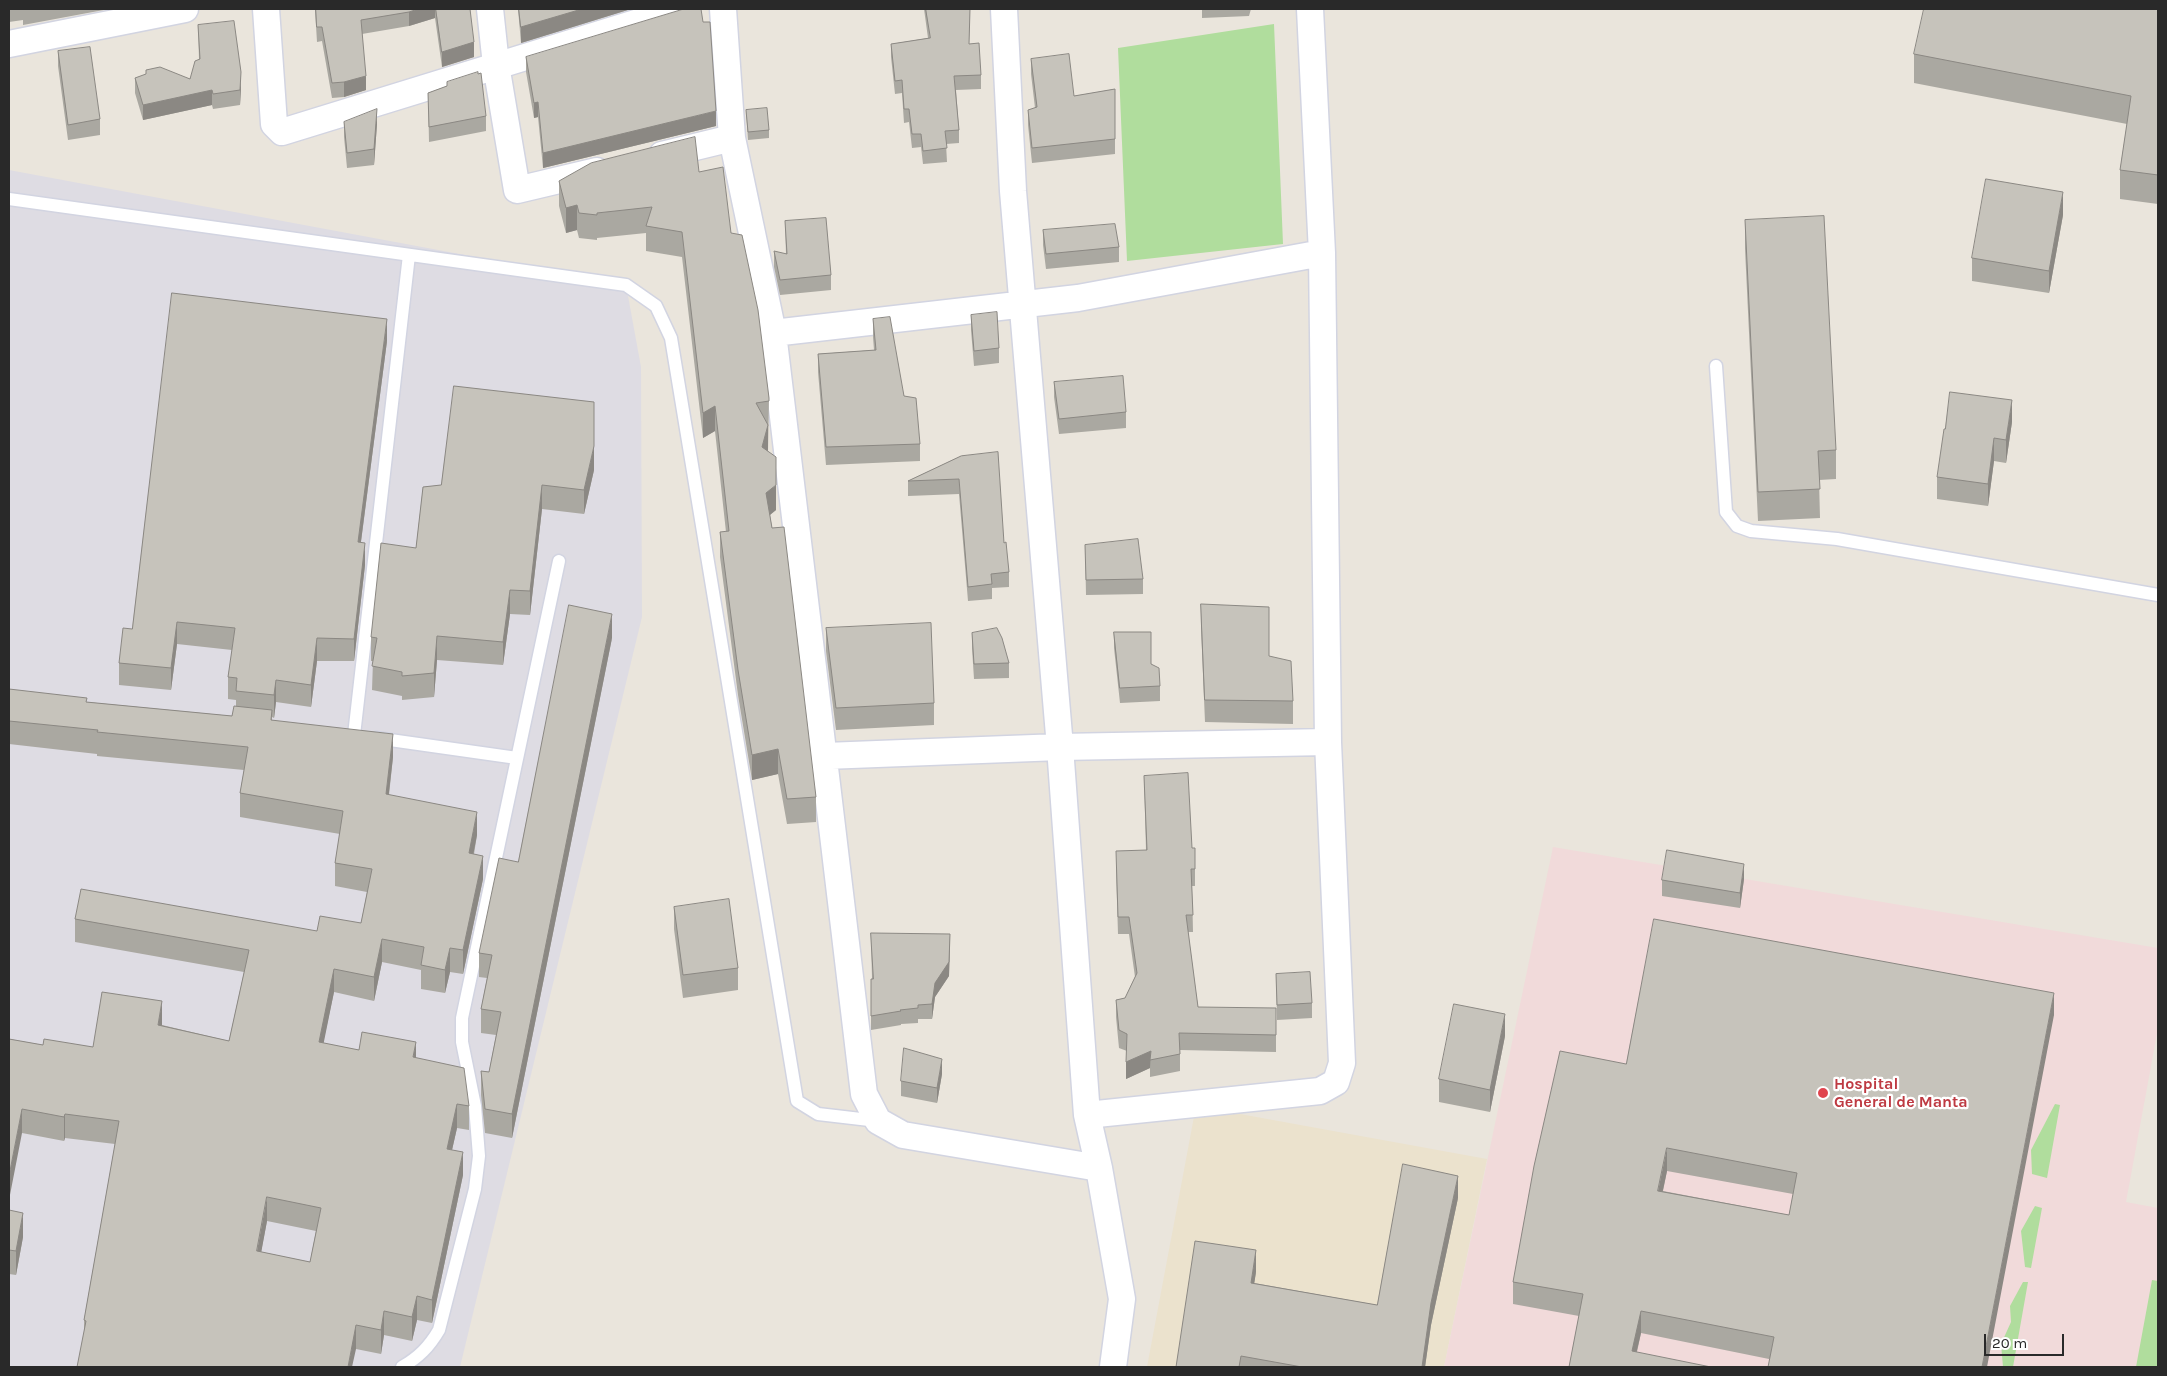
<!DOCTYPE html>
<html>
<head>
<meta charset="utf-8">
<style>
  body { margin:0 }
  #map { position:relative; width:2167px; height:1376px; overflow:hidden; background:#eae5dc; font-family:Karla,sans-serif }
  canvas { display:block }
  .frame { position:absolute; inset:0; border:10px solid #292929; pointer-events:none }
  .scale { position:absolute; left:1984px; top:1334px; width:80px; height:22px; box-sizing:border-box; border:2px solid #292929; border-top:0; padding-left:6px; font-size:15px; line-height:18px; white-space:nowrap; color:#292929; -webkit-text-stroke:4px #fff; paint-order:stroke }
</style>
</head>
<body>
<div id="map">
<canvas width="2167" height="1376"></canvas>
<div class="frame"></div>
<div class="scale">20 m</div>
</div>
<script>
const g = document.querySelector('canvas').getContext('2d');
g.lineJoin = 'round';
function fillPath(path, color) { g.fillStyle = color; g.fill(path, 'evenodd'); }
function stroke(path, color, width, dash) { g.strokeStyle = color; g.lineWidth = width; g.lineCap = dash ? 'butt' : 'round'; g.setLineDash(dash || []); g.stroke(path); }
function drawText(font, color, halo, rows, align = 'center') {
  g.font = font + ' Karla,sans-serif'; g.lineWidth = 4.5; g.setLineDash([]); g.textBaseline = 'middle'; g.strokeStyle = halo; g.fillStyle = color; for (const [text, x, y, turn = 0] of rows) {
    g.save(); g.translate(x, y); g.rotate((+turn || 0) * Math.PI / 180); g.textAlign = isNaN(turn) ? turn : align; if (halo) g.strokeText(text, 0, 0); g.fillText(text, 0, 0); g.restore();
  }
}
fillPath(new Path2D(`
  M9 170 626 285 641 367 642 617 460 1367H9Z`), '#dedce3');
fillPath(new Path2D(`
  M1196 1106 1487 1159 1444 1367H1147Z`), '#ebe2cd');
fillPath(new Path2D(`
  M1553 847 2158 948V1028L2126 1202 2158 1208V1367H1444Z`), '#f1dada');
fillPath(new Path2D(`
  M1274 24 1283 244 1127 261 1118 48Z
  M2055 1104 2060 1105 2047 1178 2032 1174 2031 1150Z
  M2035 1206 2042 1208 2031 1268 2025 1267 2021 1231Z
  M2152 1280 2158 1281V1367H2136Z
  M2023 1282H2028L2013 1367H2003L2001 1344 2011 1322 2010 1306Z`), '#b0dd9d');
const service = new Path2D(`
  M9 199 626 285 656 306 671 338 797 1101 818 1114 878 1121
  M1716 366 1726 512 1737 526 1751 531 1837 539 2158 595
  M354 735 409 255
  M376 738 517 758
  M402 1367C419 1357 429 1347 439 1330L475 1189 479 1156 475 1106 462 1042V1018L559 561`);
const minor = new Path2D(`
  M266 9 274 124 282 132 681 9
  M490 9 496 65 517 190 597 171
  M723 9 732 138 773 333 864 1094 878 1121 903 1135 1099 1168
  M1004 9 1013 191 1060 747 1087 1115 1099 1168 1122 1299 1113 1367
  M9 44 185 9
  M662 155 732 138
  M773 333 1078 298 1322 253
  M825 756 1060 747 1328 742
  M1087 1115 1320 1091 1336 1082 1342 1063 1328 742 1322 253 1310 9`);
stroke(service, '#d2d4e1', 15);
stroke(minor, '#d2d4e1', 29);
stroke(service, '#fff', 12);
stroke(minor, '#fff', 26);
fillPath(new Path2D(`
  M9 9H109L23 25V20L9 22Z
  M315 9H470L474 57 442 67 435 18 409 26 362 34 366 90 344 97 332 98 322 41 317 42Z
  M518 9H631L521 43Z
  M924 9H970L969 44 981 75V89L956 90 959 130V143L946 144 947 162 923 164 921 147 912 148 909 122 904 123 902 93 895 94 891 57V44L928 38Z
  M1202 9H1251L1249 16 1202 18Z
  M2158 9V204L2120 199V170L2127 124 1914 83V54Z
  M198 25 241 87 240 105 213 109 212 105 143 120 135 93V78L146 75V70L190 79 199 59Z
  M58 51 100 119V135L68 140 58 66Z
  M526 57 716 126 543 168 538 117 534 118 526 72Z
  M1031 59 1074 96 1115 89V154L1032 163 1028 125V110L1035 108 1031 74Z
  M447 82 486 116V131L429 142 428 93 447 86Z
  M746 110 769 130V138L748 140Z
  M344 122 377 124 374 165 347 168 344 137Z
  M699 172 731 233 769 398 768 451 776 510 770 515 816 797V822L787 824 778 774 752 780 738 695 720 557V532H726L715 431 703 438 682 257 646 251V233L597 238V240L579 238 577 230 566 233 559 206V181Z
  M2063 215 2049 293 1972 281V258Z
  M1745 220 1836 450V479L1819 480 1820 518 1758 521 1745 249Z
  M785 221 831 275V290L780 295 774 267V251L786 254Z
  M1043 230 1119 247V262L1046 269 1043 245Z
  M971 315 999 348V363L974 366 971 330Z
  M873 319 904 396 920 444V461L826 465 818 372V354L874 350 873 337Z
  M387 341 361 542 365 565 354 661H317L311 707 276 702 274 718 272 717V720L393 757 389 795 477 835 474 854 483 879 463 974 450 972 445 993 421 989V970L382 962 374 1001 334 992 323 1043 359 1050 416 1058 469 1106V1130L457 1128 452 1150 463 1175 432 1323 417 1320 412 1341 384 1335 381 1354 356 1349 84 1334V1320L115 1144 65 1138 64 1141 22 1133 9 1039 43 1045 93 1047 162 1025 229 1041 244 972 75 942V919L317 931 361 923 367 892 335 886V863L340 834 240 817V793L244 770 97 756V754L9 744V689L87 702 232 716 236 706V700L228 699V677L232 650 177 644 171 690 119 685V663L132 629ZM267 1221 316 1231 310 1262 261 1252Z
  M1054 382 1126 412V428L1059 434 1054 397Z
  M2012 422 2006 463 1994 461 1988 506 1937 499V477Z
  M961 456 1004 543 1009 572V587L992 588V599L968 601 959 494 908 496V481Z
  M594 470 584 514 542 509 530 615 510 614 503 665 437 660 434 697 402 700V696L372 690 373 661H371V637L416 548 423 487Z
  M1085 545 1143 579V594L1086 595Z
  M1201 604 1269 656 1293 701V724L1205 722 1201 627Z
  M826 628 934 703V725L836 730 826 651Z
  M1114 632 1151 664 1160 686V701L1120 703 1114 648Z
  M972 633 1009 663V678L974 679 972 648Z
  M612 638 512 1138 485 1133 481 1095V1071L489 1072 496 1035 481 1033V1009L487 978 479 977V953L518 862Z
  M1144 776 1192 848 1195 869V886H1192L1193 932H1188L1198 1007 1276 1025V1052L1180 1050V1071L1150 1077V1068L1126 1079 1127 1051 1119 1048 1116 1017V1000L1125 998 1135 977 1129 934H1118L1116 868 1146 850Z
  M1744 879 1740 908 1662 896V880Z
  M674 907 738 968V990L683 998 674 929Z
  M871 933 950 948 949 976 935 997 932 1019H918V1023L901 1024V1025L871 1030V979H872Z
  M1276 974 1312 1003V1018L1277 1020Z
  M2054 1015 1769 1359 1641 1333 1637 1352 1569 1367 1579 1316 1513 1304V1282L1626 1064ZM1667 1171 1793 1194 1789 1215 1663 1191Z
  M1505 1036 1490 1112 1439 1102V1079Z
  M942 1074 937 1103 901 1096V1081Z
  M1458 1198 1431 1325 1425 1367H1176L1256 1272 1254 1283 1377 1305Z
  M9 1210 23 1237 16 1275 9 1274Z`), '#aaa8a1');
fillPath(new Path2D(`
  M418 9H435V18L409 26V12Z
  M582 9H631L521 43V27Z
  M474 42V57L442 67V52Z
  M241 72V87L240 105V90Z
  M366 76V90L344 97V82Z
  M212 90V105L143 120V105Z
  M538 102V117L534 118V103Z
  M377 109V124L374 165V149Z
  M716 111V126L543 168V153Z
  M2063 192V215L2049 293V271Z
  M577 205V230L566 233V208Z
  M387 319V341L358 564V542Z
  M2012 400V422L2006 463V440Z
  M715 406V431L703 438V413Z
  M768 425V450L762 472V447Z
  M1994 438V461L1988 506V484Z
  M594 446V470L584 514V490Z
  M542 485V509L530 615V591Z
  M776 485V510L766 518V493Z
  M365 543V565L354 661V639Z
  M510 590V614L503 665V642Z
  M612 614V638L512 1138V1114Z
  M177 622V644L171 690V668Z
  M437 636V660L434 697V673Z
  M317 638V661L311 707V685Z
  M276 680V702L274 718V695Z
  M393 734V757L386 818V794Z
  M778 749V774L752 780V755Z
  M477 812V835L469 876V853Z
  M483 856V879L463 974V950Z
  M1744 864V879L1740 908V893Z
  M950 934 949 976 935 997 932 1019V1004L935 983Z
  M382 939V962L374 1001V977Z
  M450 948V972L445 993V970Z
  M334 969V992L319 1066V1042Z
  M2054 993V1015L1987 1367H1982Z
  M162 1001V1025L158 1048V1025Z
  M1505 1014V1036L1490 1112V1090Z
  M416 1042V1066L413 1057Z
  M1151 1051 1150 1068 1126 1079V1062Z
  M942 1059V1074L937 1103V1088Z
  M457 1104V1128L447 1172V1149Z
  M22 1109V1133L9 1200V1176Z
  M65 1114V1138L64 1141V1117Z
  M1667 1148V1171L1658 1213V1191Z
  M463 1152V1175L432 1323V1300Z
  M1458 1176V1198L1431 1325 1425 1367H1422L1431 1303Z
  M267 1197V1221L257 1275V1251Z
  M23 1213V1237L16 1275V1251Z
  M1256 1250V1272L1251 1305V1283Z
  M417 1296V1320L412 1341V1317Z
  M384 1311V1335L381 1354V1330Z
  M1641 1311V1333L1633 1367 1632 1351Z
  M356 1325V1349L352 1367H348Z`), '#8b8883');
const building = new Path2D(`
  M316 9H418L409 12 361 20 366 76 344 82 332 83 322 27H317Z
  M436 9H470L474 42 442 52Z
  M519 9H582L521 27Z
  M684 9H701L703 22H710L716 111 543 153 538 102 534 103 526 57Z
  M926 9H970L969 44 979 43 981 75 954 76 959 130 945 131 947 148 923 151 921 134H912L909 109H904L902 80 895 81 891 44 930 38Z
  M1924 9H2158V175L2120 170 2131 96 1914 54Z
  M234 21 241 72 240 90 213 94 212 90 143 105 135 78 146 74V70L160 67 190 79 195 61 200 59 198 25Z
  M90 47 100 119 68 125 58 51Z
  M1069 54 1074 96 1115 89V139L1032 148 1028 110 1037 107 1031 59Z
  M478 72V74L481 73 486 116 429 127 428 93 447 86V82Z
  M767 108 769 130 748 132 746 110Z
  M377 109 374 149 347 153 344 122Z
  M695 137 699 172 723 167 731 233 742 235 758 310 769 398V401L756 403 768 425 762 447 776 457V485L766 493 772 528 784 527 816 797 787 799 778 749 752 755 738 670 720 532 729 531 715 406 703 413 682 232 646 226 652 207 597 213V215L579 213 577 205 566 208 559 181 591 163Z
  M1986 179 2063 192 2049 271 1972 258Z
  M1824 216 1836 450 1818 451 1820 489 1758 492 1745 220Z
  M826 218 831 275 780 280 774 251 787 254 785 221Z
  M1115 224 1119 247 1046 254 1043 230Z
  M172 293 387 319 358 542 365 543 354 639 317 638 311 685 276 680 274 695 236 691 237 678 228 677 235 628 177 622 171 668 119 663 123 628 132 629Z
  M997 312 999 348 974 351 971 315Z
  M890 317 904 396 916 398 920 444 826 447 818 354 876 350 873 319Z
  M1123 376 1126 412 1059 419 1054 382Z
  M454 386 594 402V446L584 490 542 485 530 591 510 590 503 642 437 636 434 673 402 676V672L372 666 377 638 371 637 381 543 416 548 423 487 441 485Z
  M1950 392 2012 400 2006 440 1994 438 1988 484 1937 477 1944 429H1945Z
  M998 452 1004 543 1006 542 1009 572 991 574 992 584 968 587 959 479 908 481 961 456Z
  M1138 539 1143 579 1086 580 1085 545Z
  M1201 604 1269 607V656L1291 661 1293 701 1205 700Z
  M569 605 612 614 512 1114 485 1109 481 1071 489 1072 501 1012 481 1009 492 955 479 953 499 858 518 862Z
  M931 623 934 703 836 708 826 628Z
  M997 628 1002 638 1009 663 974 664 972 633Z
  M1114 632H1151V664L1159 668 1160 686 1120 688Z
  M9 689 87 698 86 702 232 716 234 706 272 710 271 720 393 734 386 794 477 812 469 853 483 856 463 950 450 948 445 970 421 965 424 947 382 939 374 977 334 969 319 1042 359 1050 362 1032 416 1042 413 1057 464 1068 469 1106 457 1104 447 1149 463 1152 432 1300 417 1296 412 1317 384 1311 381 1330 356 1325 348 1367H77L86 1321 84 1320 119 1121 65 1114 64 1117 22 1109 9 1176V1039L43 1045 44 1039 93 1047 102 992 162 1001 158 1025 229 1041 249 950 75 919 81 889 317 931 320 916 361 923 372 869 335 863 343 811 240 793 248 747 97 732 98 730 9 721ZM267 1197 321 1208 310 1262 257 1251Z
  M1188 773 1192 848H1195V869H1191L1193 915H1186L1198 1007 1276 1008V1035L1179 1033 1180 1054 1150 1060 1151 1051 1126 1062 1127 1034 1119 1030 1116 1000 1125 998 1137 973 1129 917H1118L1116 851 1147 850 1144 776Z
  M1667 850 1744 864 1740 893 1662 880Z
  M729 899 738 968 683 975 674 907Z
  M1654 919 2054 993 1982 1367H1768L1774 1337 1641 1311 1632 1351 1711 1367H1569L1583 1294 1513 1282 1534 1166 1560 1051 1626 1064ZM1667 1148 1797 1173 1789 1215 1658 1191Z
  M871 933 950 934 949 962 935 983 932 1004 918 1005V1008L900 1010 901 1011 871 1016V979H873Z
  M1310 972 1312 1003 1277 1005 1276 974Z
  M1454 1004 1505 1014 1490 1090 1439 1079Z
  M904 1048 942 1059 937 1088 901 1081Z
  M1403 1164 1458 1176 1431 1303 1422 1367H1302L1241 1356 1239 1367H1176L1195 1241 1256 1250 1251 1283 1377 1305Z
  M9 1210 23 1213 16 1251 9 1250Z`);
fillPath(building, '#c6c3bb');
stroke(building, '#8b8883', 1);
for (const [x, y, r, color] of [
  [1823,1093,6,"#e0444e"]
]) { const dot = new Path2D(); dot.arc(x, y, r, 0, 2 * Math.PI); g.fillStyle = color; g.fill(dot); stroke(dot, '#fff', 2); }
drawText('bold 16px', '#be3a42', '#fff', [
  ["Hospital",1834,1084],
  ["General de Manta",1834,1102]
], 'left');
</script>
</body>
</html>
